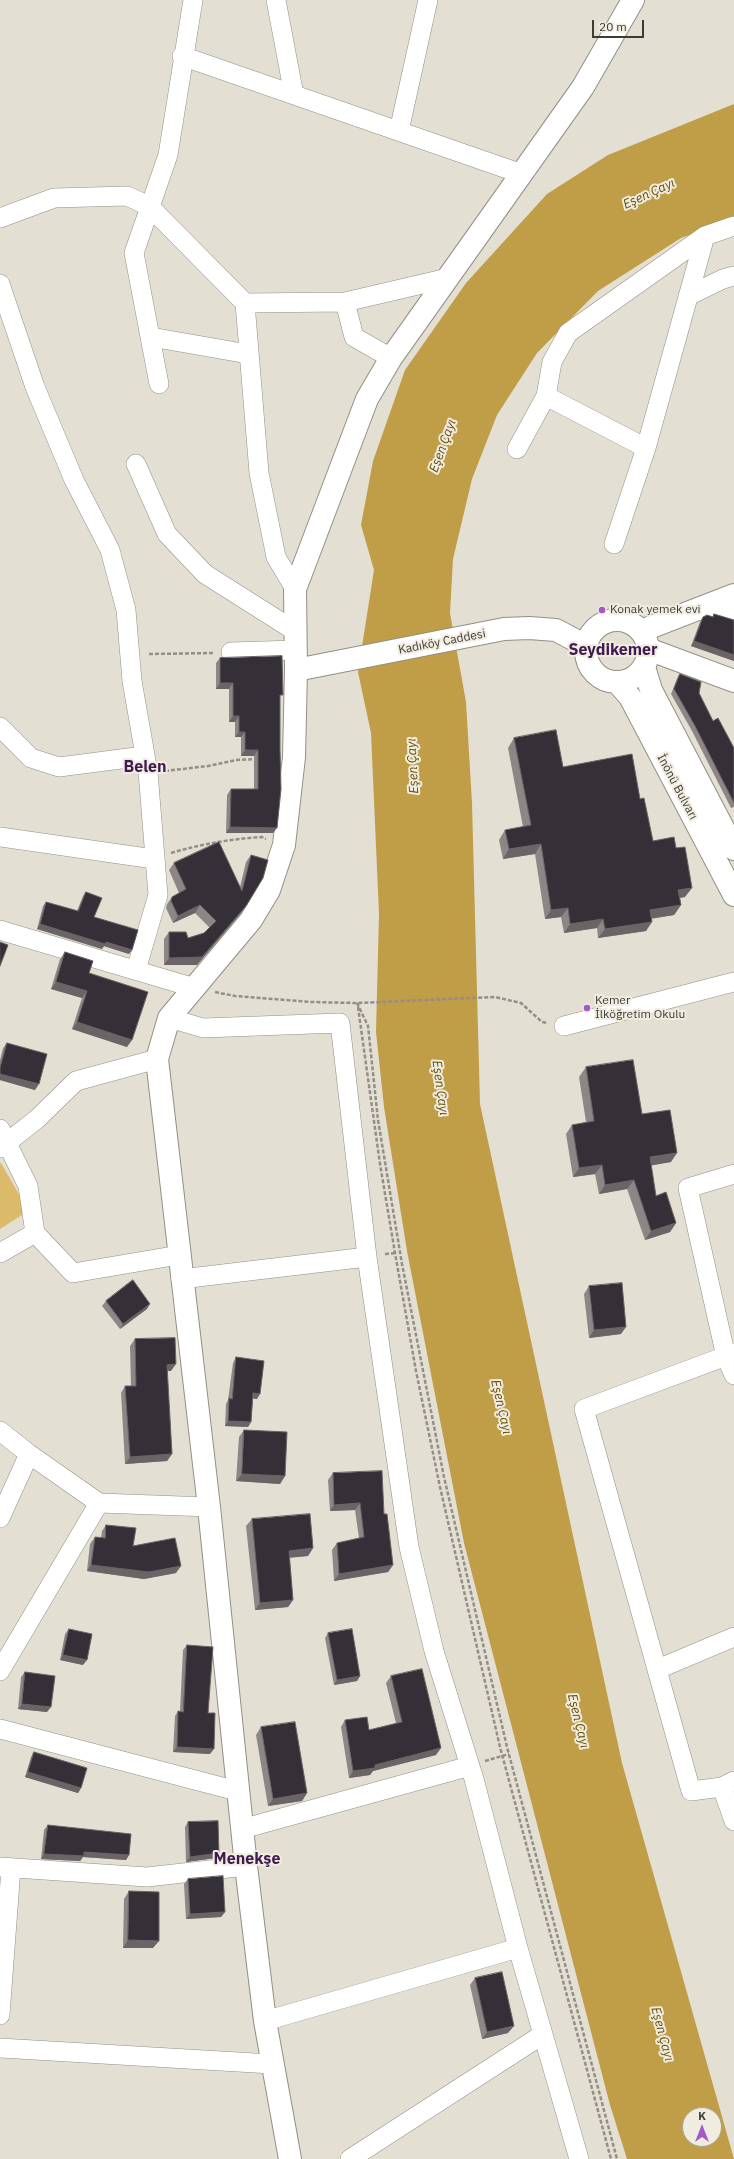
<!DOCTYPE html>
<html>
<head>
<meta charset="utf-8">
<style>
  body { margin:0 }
  #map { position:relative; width:734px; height:2159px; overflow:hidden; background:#e4dfd3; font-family:"IBM Plex Sans",sans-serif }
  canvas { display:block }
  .north { position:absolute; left:682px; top:2107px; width:40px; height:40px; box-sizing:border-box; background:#f1ece0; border:1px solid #a9a59c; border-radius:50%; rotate:0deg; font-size:11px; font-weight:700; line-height:16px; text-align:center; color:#3d3b36 }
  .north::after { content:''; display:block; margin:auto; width:14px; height:18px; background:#a558ca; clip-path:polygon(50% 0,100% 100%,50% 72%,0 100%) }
  .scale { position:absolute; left:592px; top:20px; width:52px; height:18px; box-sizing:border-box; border:2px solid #3d3b36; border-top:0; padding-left:5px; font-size:12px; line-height:14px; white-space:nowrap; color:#3d3b36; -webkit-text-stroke:3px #f1ece0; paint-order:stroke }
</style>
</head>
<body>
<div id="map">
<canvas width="734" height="2159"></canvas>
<div class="north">K</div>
<div class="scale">20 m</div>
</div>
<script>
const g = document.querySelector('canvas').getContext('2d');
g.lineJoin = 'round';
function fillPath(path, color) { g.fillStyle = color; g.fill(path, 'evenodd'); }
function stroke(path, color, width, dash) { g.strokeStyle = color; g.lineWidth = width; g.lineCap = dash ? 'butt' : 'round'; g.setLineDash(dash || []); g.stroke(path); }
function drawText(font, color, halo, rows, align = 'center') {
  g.font = font + ' "IBM Plex Sans",sans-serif'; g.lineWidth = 4; g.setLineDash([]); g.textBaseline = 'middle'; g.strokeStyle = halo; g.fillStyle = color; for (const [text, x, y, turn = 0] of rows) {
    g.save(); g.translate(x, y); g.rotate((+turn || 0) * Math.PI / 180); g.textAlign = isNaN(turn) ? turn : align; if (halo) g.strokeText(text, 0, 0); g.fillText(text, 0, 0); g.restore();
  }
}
fillPath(new Path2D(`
  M0 1163H1L24 1203 22 1215 0 1229Z`), '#dbba6a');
fillPath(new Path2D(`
  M734 104V219L681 238 598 291 537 353 497 415 472 479 453 559 450 613 466 702 472 803 480 1104 622 1763 734 2159H627L610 2105 464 1543 407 1251 384 1107 376 1032 379 914 371 733 358 672 374 570 361 525 373 461 405 370 466 283 547 194 608 155ZM690 2115H714V2139H690Z`), '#c09e47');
const minor = new Path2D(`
  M276 0 294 95
  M182 56 522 174
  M399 131 428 0
  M0 218 54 198 127 196 149 206 245 303 345 302 448 278
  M0 284 35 387 74 480 110 550 126 610 132 681 148 772 158 895 136 970
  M688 296 723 279 734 276
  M345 302 354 337 391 358
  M245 303 259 473 276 557 295 589
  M151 337 248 354
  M159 384 134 253 168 155 193 0
  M546 396 646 448
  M517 449 546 396 552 362 568 333 705 236 734 226
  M136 464 167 534 205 574 295 631
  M614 544 646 448 705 236
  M707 606 734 615
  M231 652 296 650
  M0 727 31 758 59 767 144 756
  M0 837 154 859
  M0 930 195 988
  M169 1018 203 1028 340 1023 367 1257 409 1547 434 1651 474 1779 518 1948 579 2159
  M564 1026 734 982
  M0 1129 28 1186 35 1233 73 1273 179 1255
  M0 1148 37 1119 76 1081 157 1059
  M734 1174 688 1188 726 1357 734 1375
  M0 1253 35 1233
  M181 1279 367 1257
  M734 1353 584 1409 691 1791 722 1787 734 1781
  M0 1431 29 1454 99 1503 209 1507
  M0 1518 29 1454
  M658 1669 734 1637
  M0 1671 99 1503
  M0 1729 237 1791
  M722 1787 734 1821
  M242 1829 470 1766
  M0 1867 147 1877 246 1866
  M0 2015 11 1868
  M265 2021 518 1948
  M0 2048 272 2064
  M350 2159 542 2035`);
const tertiary = new Path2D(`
  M641 631 734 595
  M648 649 734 681
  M290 2159 265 2021 246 1866 209 1507 157 1059 169 1018 251 920 269 890 284 845 294 757 296 670 295 589 367 399 391 358 583 87 633 0`);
const secondary = new Path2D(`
  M586 651a31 31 0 1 1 62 0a31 31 0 1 1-62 0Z
  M644 667 651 690 734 849
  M296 670 504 629 529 628 556 630 586 646
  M617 682 630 697 734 895`);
stroke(minor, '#948f84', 20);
stroke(tertiary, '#948f84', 24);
stroke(secondary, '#948f84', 24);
stroke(new Path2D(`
  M149 654 214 653
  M165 771 208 766 236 760 257 759
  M171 853C202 844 230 839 262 837L266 839
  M215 992 235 996 311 1002 357 1003 495 997 521 1003 542 1022 548 1023
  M357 1003 368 1026 378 1120 402 1264 444 1477 507 1747 617 2159
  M358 1007 380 1164 395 1253 416 1371 440 1487 500 1747 611 2159
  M385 1254 396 1253
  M485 1761 509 1754`), '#938f86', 2.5, [4, 2]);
stroke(minor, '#fff', 19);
stroke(tertiary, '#fff', 22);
stroke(secondary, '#fff', 22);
fillPath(new Path2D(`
  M714 614 734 620V661L691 646 700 622 703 617H712Z
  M220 658 280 699 273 833H226L227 795 231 789H254V756H241V737H235V722H229V689H216V663Z
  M680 674 699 693 713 721 734 748V807L731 808 692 731 671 694 677 679Z
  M514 738 563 767 640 799 653 841 685 897 680 898 681 905 674 915 652 918 646 931 598 938 597 928 564 933 561 917 545 919 535 854 503 859 499 840 505 830 523 827 508 748Z
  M251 855 241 913 197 965H164V939L169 932 188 938 204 933 210 928 195 913 173 923 166 908 167 904 172 897 179 893 169 870 174 863 240 887 246 862Z
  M86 892 94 917 129 954 104 946 102 949 37 929 43 906 46 902 77 911 83 896Z
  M65 952 89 973 127 1047 72 1029 82 998 51 989 60 959Z
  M7 1043 35 1090 0 1080V1060L3 1048Z
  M586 1067 642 1114 671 1162 651 1165 656 1196 676 1223 670 1232 645 1240 627 1189 599 1194 595 1174 573 1177 566 1134 572 1125 586 1122 579 1077Z
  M589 1286 621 1334 589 1338 584 1294Z
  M106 1301 147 1309 120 1329 102 1306Z
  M135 1339 171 1371H167L172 1454 167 1461 125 1464 121 1393 125 1386H131L130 1346Z
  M236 1357 257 1399 253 1398 251 1422 248 1427 225 1426 226 1404 228 1400 233 1363Z
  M244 1430 285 1476 280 1484 236 1481 239 1437Z
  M333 1473 384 1514 393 1565 388 1572 334 1581 332 1550 337 1543 359 1538 355 1510 330 1511 328 1480Z
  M252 1519 313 1548 308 1556 289 1558 293 1600 288 1607 255 1610 246 1526Z
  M106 1525 133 1546 176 1573 144 1579 87 1571 90 1544 95 1537 101 1538 102 1531Z
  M69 1629 83 1665 60 1660 65 1634Z
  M328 1633 360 1676 357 1681 334 1685 325 1638Z
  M187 1645 208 1713 210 1754 173 1752 175 1716 178 1711H180L183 1650Z
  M25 1672 47 1712 18 1709 21 1677Z
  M391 1676 436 1755 373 1771 370 1775 349 1778 341 1727 345 1720 369 1730 396 1723 386 1683Z
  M261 1727 307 1793 302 1801 268 1806 256 1735Z
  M34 1752 81 1788 78 1793 25 1777 31 1757Z
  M188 1822 219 1853 216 1858 186 1862 185 1827Z
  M48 1825 129 1855 126 1860 83 1857 80 1861 41 1859 44 1830Z
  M188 1879 225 1912 221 1917 186 1919 184 1884Z
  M129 1891 153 1948H123L124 1899Z
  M475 1978 508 2033 482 2039 470 1985Z`), '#8c8786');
fillPath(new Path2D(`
  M694 641 734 655V661L691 646Z
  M220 683H233L229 689H216Z
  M233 716H239L235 722H229Z
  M239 732H245L241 737H235Z
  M245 750H258L254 756H241Z
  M230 827 277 828 273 833H226Z
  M541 844 535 854 503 859 509 849Z
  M692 888 685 897 672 899 678 890Z
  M200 905 195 913 173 923 178 916Z
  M681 905 674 915 644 920 650 910Z
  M246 906 241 913 197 965H164L169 958Z
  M568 908 561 917 545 919 551 910Z
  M603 919 597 928 564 933 570 924Z
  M652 922 646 931 598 938 605 929Z
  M40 924 106 942 132 950 129 954 104 946 102 949 37 929Z
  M56 982 87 991 82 998 51 989Z
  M77 1022 132 1040 127 1047 72 1029Z
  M0 1074 39 1084 35 1090 0 1080Z
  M677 1153 671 1162 643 1167 650 1157Z
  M602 1165 595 1174 573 1177 579 1168Z
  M634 1180 627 1189 599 1194 605 1185Z
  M676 1223 670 1232 645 1240 651 1231Z
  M150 1304 147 1309 120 1329 123 1324Z
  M626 1327 621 1334 589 1338 594 1330Z
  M176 1364 171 1371H162L167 1365Z
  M253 1393 260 1394 257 1399 249 1398Z
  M228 1421 251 1422 248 1427 225 1426Z
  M172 1454 167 1461 125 1464 130 1457Z
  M242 1474 285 1476 280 1484 236 1481Z
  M360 1503 355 1510 330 1511 334 1505Z
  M313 1548 308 1556 283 1558 289 1551Z
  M91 1565 181 1566 176 1573 144 1579 87 1571Z
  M393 1565 388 1572 334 1581 339 1574Z
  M293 1600 288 1607 255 1610 260 1603Z
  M63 1655 87 1660 83 1665 60 1660Z
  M360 1676 357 1681 334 1685 337 1680Z
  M22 1704 51 1707 47 1712 18 1709Z
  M177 1747 214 1749 210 1754 173 1752Z
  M441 1748 436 1755 373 1771 370 1775 349 1778 353 1771 375 1765Z
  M28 1772 81 1788 78 1793 25 1777Z
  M307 1793 302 1801 268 1806 273 1799Z
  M84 1852 129 1855 126 1860 83 1857 80 1861 41 1859 44 1854Z
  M219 1853 216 1858 186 1862 190 1857Z
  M225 1912 221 1917 186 1919 190 1914Z
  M128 1940 159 1941 153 1948H123Z
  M514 2026 508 2033 482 2039 487 2032Z`), '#6a6466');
const building = new Path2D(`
  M714 614 734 620V655L694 641 703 617 707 615 713 617Z
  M282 656 283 695H280V749L281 789 277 828 230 827 231 789H258V750H245V732H239V716H233V683H220V658Z
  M680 674 701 682 699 693 713 721 718 718 734 748V803L695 726 674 689Z
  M556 730 563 767 632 754 640 799 644 798 653 841 674 837 676 848 685 847 692 888 678 890 681 905 650 910 652 922 605 929 603 919 570 924 568 908 551 910 541 844 509 849 505 830 531 825 514 738Z
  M219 842 242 891 251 855 268 860 263 878 246 906 202 957 169 958V932H186L188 938 204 933 216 921 200 905 178 916 171 901 172 897 186 889 174 863Z
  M86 892 102 898 94 917 138 930 132 950 106 942 105 944 40 924 46 902 78 911Z
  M0 942 8 945 0 966Z
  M65 952 93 961 89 973 148 992 132 1040 77 1022 87 991 56 982Z
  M7 1043 47 1054 39 1084 0 1074V1068Z
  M633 1060 642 1114 670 1110 677 1153 650 1157 656 1196 666 1192 676 1223 651 1231 634 1180 605 1185 602 1165 579 1168 572 1125 594 1121 586 1067Z
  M133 1280 150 1304 123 1324 106 1301Z
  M622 1283 626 1327 594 1330 589 1286Z
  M175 1338 176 1364 167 1365 172 1454 130 1457 125 1386H136L135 1339Z
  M236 1357 264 1361 260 1394 253 1393 251 1422 228 1421 229 1398 232 1399Z
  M244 1430 287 1432 285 1476 242 1474Z
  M382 1471 384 1514H387L393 1565 339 1574 337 1543 364 1537 360 1503 334 1505 333 1473Z
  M310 1514 313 1548 289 1551 293 1600 260 1603 252 1519Z
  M106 1525 136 1528 133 1546 175 1538 181 1566 149 1572 91 1565 95 1537 105 1538Z
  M69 1629 92 1634 87 1660 63 1655Z
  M352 1629 360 1676 337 1680 328 1633Z
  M187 1645 213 1647 208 1713H215L214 1749 177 1747 178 1711 183 1712Z
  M422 1669 441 1748 375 1765V1768L353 1771 345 1720 367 1717 369 1730 402 1722 391 1676Z
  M25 1672 55 1676 51 1707 22 1704Z
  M295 1722 307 1793 273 1799 261 1727Z
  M34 1752 87 1768 81 1788 28 1772Z
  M218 1821 219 1853 190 1857 188 1822Z
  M48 1825 131 1834 129 1855 84 1852V1856L44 1854Z
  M223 1876 225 1912 190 1914 188 1879Z
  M129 1891 159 1892V1941L128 1940Z
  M502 1972 514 2026 487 2032 475 1978Z`);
fillPath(building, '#352f38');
stroke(building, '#6a6466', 1);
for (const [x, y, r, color] of [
  [602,610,4,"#a558ca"],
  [587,1008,4,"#a558ca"]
]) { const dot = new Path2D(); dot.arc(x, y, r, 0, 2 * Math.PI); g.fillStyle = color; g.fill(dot); stroke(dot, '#f1ece0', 1.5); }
drawText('12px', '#3d3b36', '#f1ece0', [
  ["Konak yemek evi",610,610],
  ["Kemer",595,1001],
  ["İlköğretim Okulu",595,1015]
], 'left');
drawText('12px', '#3d3b36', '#f1ece0', [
  ["Kadıköy Caddesi",442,642,-11],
  ["İnönü Bulvarı",677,787,62]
]);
drawText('italic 13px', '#644d06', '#f1ece0', [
  ["Eşen Çayı",649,194,-25],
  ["Eşen Çayı",443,446,-70],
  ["Eşen Çayı",413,766,-93],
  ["Eşen Çayı",440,1088,82],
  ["Eşen Çayı",501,1407,77],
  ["Eşen Çayı",578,1721,76],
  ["Eşen Çayı",662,2034,75]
]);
drawText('bold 16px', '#401b52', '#f1ece0', [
  ["Seydikemer",613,650],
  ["Belen",145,767],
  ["Menekşe",247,1859]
]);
</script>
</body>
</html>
